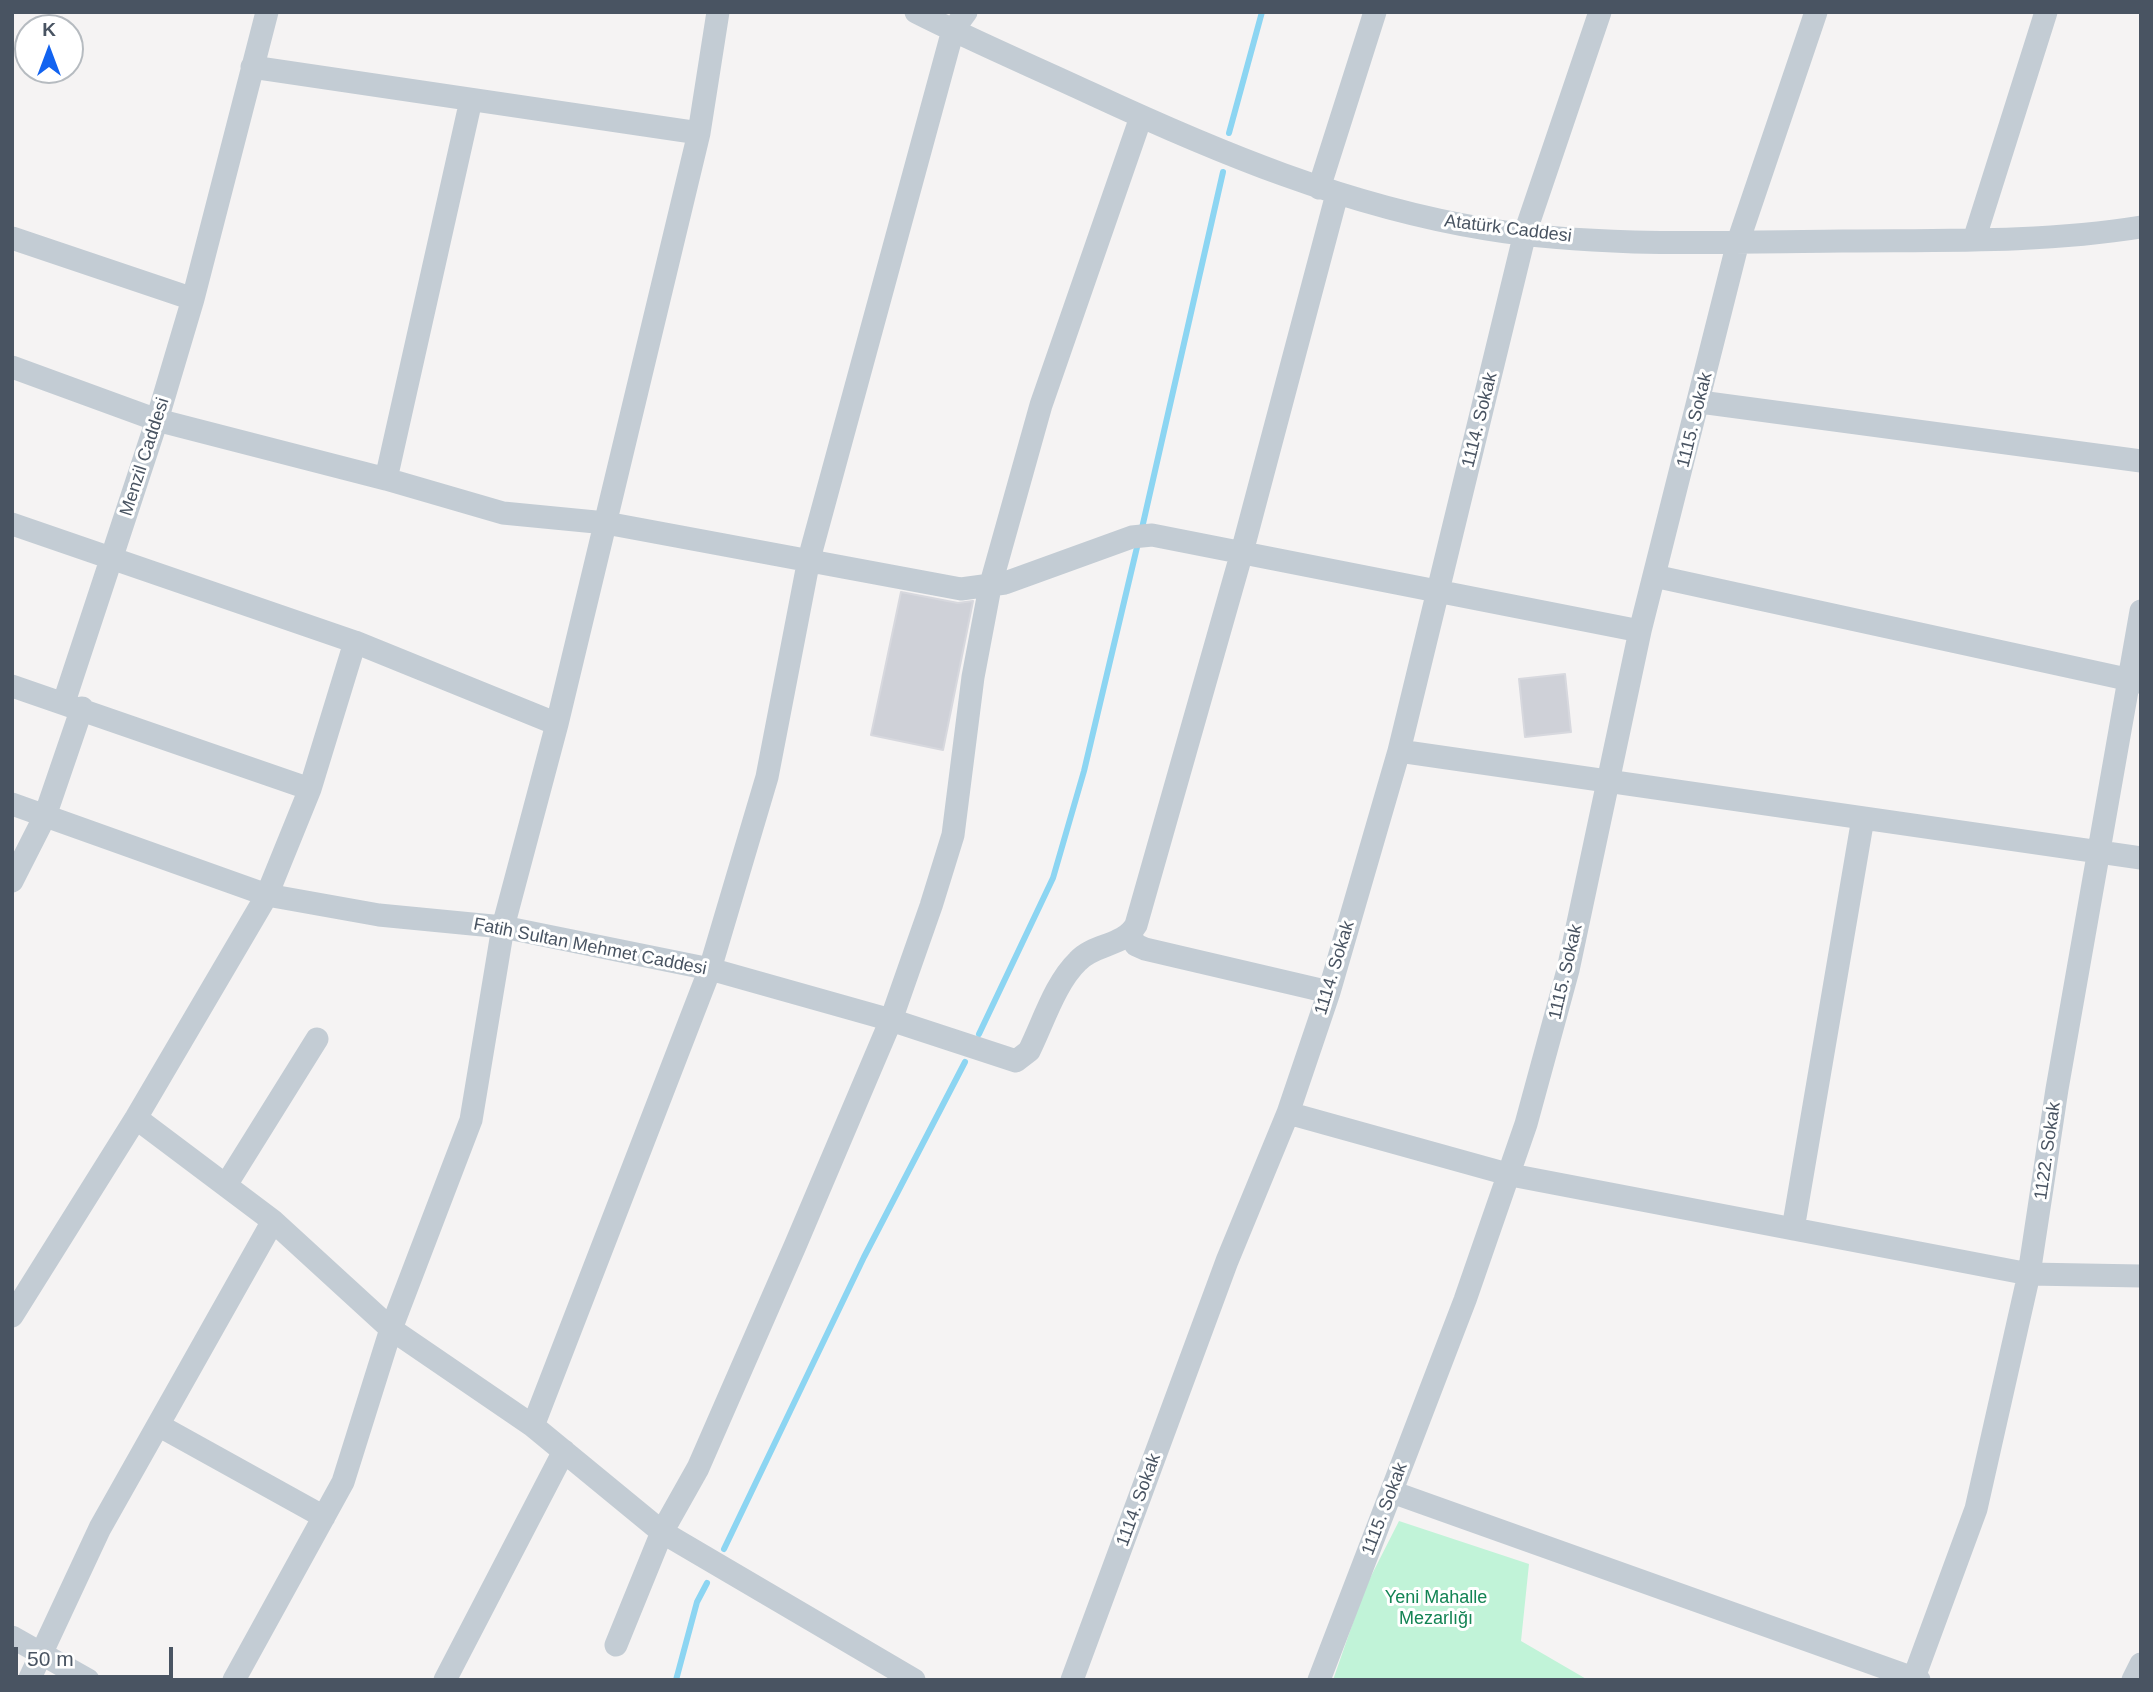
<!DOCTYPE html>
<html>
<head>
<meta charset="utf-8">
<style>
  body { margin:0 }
  #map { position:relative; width:2153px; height:1692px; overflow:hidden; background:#f5f3f3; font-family:Helvetica,sans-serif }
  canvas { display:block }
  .frame { position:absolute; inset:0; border:14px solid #495462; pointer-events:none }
  .north { position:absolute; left:14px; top:14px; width:70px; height:70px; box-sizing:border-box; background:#fff; border:2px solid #b6bbc0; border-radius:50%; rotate:0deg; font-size:19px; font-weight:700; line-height:28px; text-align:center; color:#495462 }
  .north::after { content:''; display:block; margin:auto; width:24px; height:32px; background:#1263f0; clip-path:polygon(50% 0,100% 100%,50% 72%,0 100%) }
  .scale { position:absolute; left:14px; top:1647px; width:159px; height:32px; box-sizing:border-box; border:4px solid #495462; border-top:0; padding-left:9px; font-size:21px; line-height:24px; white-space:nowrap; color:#495462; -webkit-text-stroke:5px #fff; paint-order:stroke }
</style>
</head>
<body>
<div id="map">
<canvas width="2153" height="1692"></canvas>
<div class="frame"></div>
<div class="north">K</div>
<div class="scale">50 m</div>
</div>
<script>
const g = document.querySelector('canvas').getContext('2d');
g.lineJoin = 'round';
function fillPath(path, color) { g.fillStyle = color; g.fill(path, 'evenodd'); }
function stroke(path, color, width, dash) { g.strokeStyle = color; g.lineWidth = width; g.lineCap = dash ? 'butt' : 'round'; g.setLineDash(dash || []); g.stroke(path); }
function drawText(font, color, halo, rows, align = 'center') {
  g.font = font + ' Helvetica,sans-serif'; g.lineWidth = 6; g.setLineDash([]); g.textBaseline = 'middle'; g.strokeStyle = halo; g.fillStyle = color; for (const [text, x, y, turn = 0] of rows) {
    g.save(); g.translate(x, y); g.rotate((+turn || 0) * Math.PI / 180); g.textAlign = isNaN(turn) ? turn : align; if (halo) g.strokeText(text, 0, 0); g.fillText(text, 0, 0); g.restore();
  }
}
fillPath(new Path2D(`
  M1399 1521 1529 1564 1521 1641 1588 1680H1333L1365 1588Z`), '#c1f3d8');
stroke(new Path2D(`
  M1229 133 1262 12
  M1142 528 1223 172
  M979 1034 1053 878 1084 771 1138 543
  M724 1549 864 1257 965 1062
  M676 1680 697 1602 707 1583`), '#8cd5f2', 6);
const building = new Path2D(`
  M901 592 958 603 973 601 943 750 871 735Z
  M1565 674 1571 732 1525 737 1519 679Z`);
fillPath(building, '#cfd1d8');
stroke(building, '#d7d8de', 2);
stroke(new Path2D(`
  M916 12C973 41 1032 66 1090 93 1217 152 1346 206 1486 229 1600 248 1726 242 1842 241 1941 240 2042 243 2141 227
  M252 67 699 133
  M1319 188 1375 12
  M12 238 193 299
  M1974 240 2046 12
  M12 367 157 420 386 479 471 100
  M1700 402 2141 461
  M386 479 503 513 606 523 961 589 1005 583 1132 537 1152 535 1640 631
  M12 524 355 642 557 724
  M1654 576 2140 682
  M12 686 310 789
  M64 702 157 420 193 299 267 12
  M1399 751 2141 858
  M12 804 267 895 379 915 503 927 710 969 891 1020 1016 1061 1029 1051C1043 1023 1055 983 1078 961 1095 943 1123 947 1136 925L1242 552 1337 194
  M12 881 45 816 82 708
  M1130 936 1136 945 1145 949 1329 992
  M1288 1113 1511 1175 2029 1274 2141 1276
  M136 1118 273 1221 391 1329 533 1426 662 1532 914 1680
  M226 1185 317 1039
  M1793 1229 1863 818
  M12 1316 136 1118 267 895 310 789 355 642
  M158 1425 324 1517
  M533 1426 710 969 767 777 809 559 953 30 966 12
  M1392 1492 1919 1680
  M12 1637 88 1680
  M616 1645 662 1532 698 1468 795 1246 891 1020 931 906 953 835 973 677 990 587 1041 405 1141 117
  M29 1680 100 1528 273 1221
  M234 1680 343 1482 391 1329 471 1120 503 927 557 724 699 133 718 12
  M445 1680 564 1451
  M1072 1680 1227 1261 1288 1113 1329 992 1399 751 1525 233 1600 12
  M1319 1680 1465 1300 1526 1124 1568 970 1640 631 1738 242 1816 12
  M1913 1680 1976 1509 2029 1274 2057 1089 2141 611
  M2133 1680 2141 1664`), '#c3ccd4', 23);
drawText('18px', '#495462', '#fff', [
  ["Atatürk Caddesi",1508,229,7],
  ["1114. Sokak",1480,420,-76],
  ["1115. Sokak",1695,420,-76],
  ["Menzil Caddesi",145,457,-72],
  ["Fatih Sultan Mehmet Caddesi",590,947,11],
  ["1114. Sokak",1335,968,-73],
  ["1115. Sokak",1566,972,-77],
  ["1122. Sokak",2048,1151,-82],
  ["1114. Sokak",1139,1500,-70],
  ["1115. Sokak",1385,1509,-69]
]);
drawText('18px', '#138454', '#fff', [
  ["Yeni Mahalle",1436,1598],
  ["Mezarlığı",1436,1619]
]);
</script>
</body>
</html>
